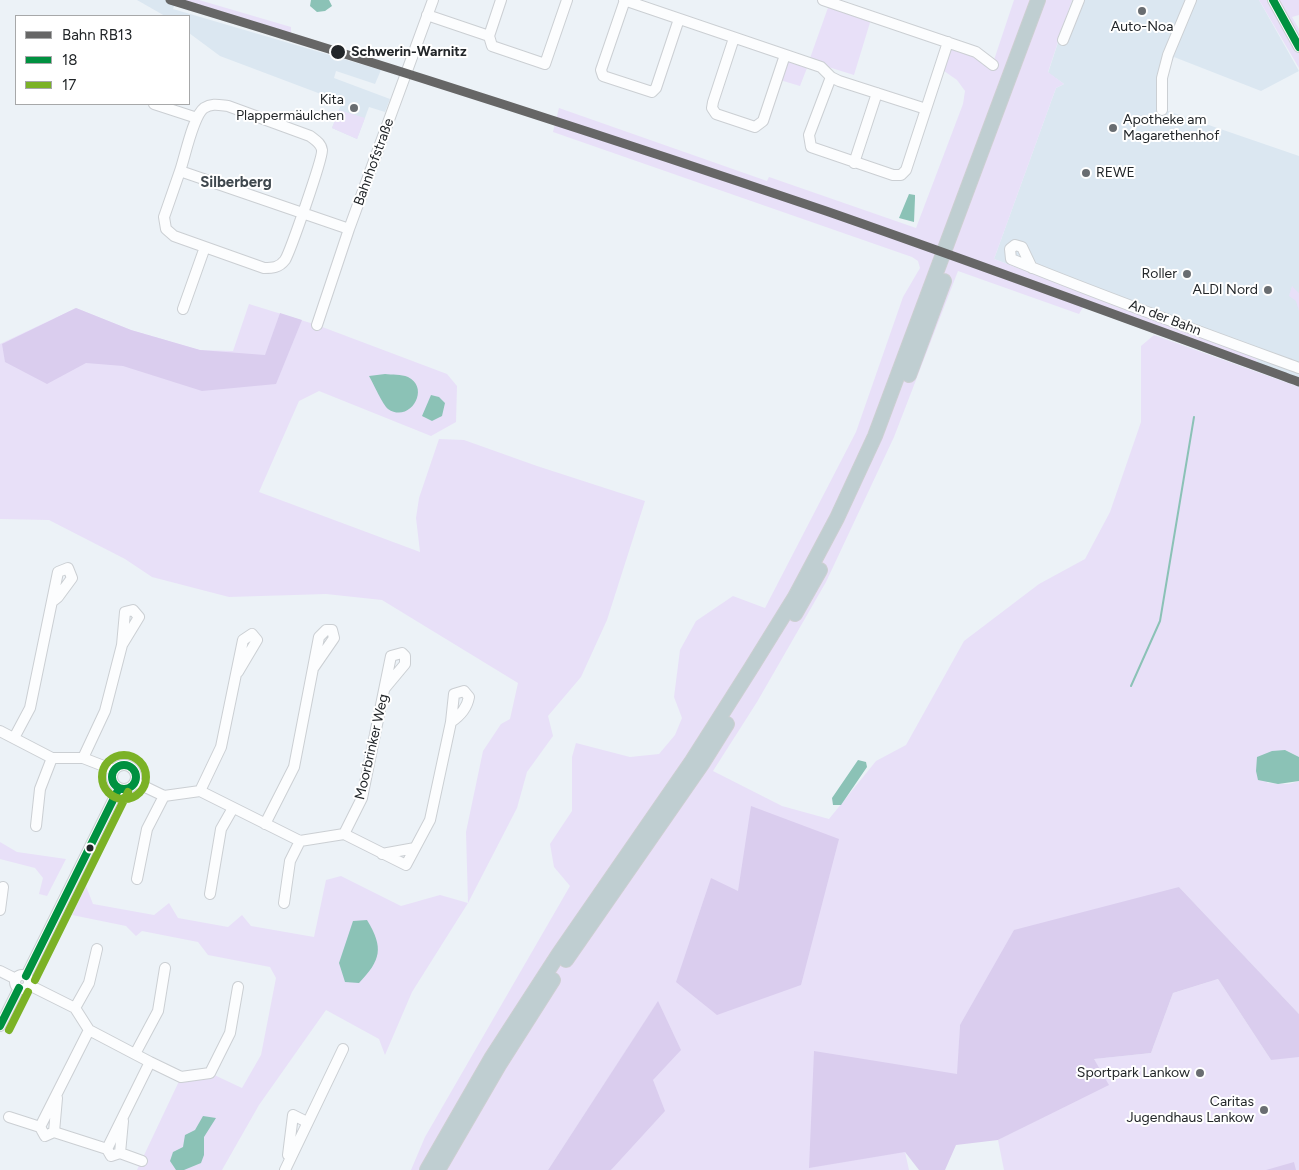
<!DOCTYPE html>
<html>
<head>
<meta charset="utf-8">
<style>
  body { margin:0 }
  #map { position:relative; width:1299px; height:1170px; overflow:hidden; background:#ecf2f7; font-family:Figtree,sans-serif }
  canvas { display:block }
  .legend { position:absolute; left:15px; top:15px; width:175px; height:90px; box-sizing:border-box; background:#fff; border:1px solid #a7a8a9; margin:0; padding:6px 9px; list-style:none; font-size:15px; color:#222629 }
  .legend li { display:flex; align-items:center; gap:10px; height:25px }
  .legend b { width:25px; border:1px solid #a7a8a9 }
</style>
</head>
<body>
<div id="map">
<canvas width="1299" height="1170"></canvas>
<ul class="legend">
<li><b style="height:6px;background:#666"></b>Bahn RB13</li>
<li><b style="height:6px;background:#009140"></b>18</li>
<li><b style="height:6px;background:#7bb226"></b>17</li>
</ul>
</div>
<script>
const g = document.querySelector('canvas').getContext('2d');
g.lineJoin = 'round';
function fillPath(path, color) { g.fillStyle = color; g.fill(path, 'evenodd'); }
function stroke(path, color, width, dash) { g.strokeStyle = color; g.lineWidth = width; g.lineCap = dash ? 'butt' : 'round'; g.setLineDash(dash || []); g.stroke(path); }
function drawText(font, color, halo, rows, align = 'center') {
  g.font = font + ' Figtree,sans-serif'; g.lineWidth = 4; g.setLineDash([]); g.textBaseline = 'middle'; g.strokeStyle = halo; g.fillStyle = color; for (const [text, x, y, turn = 0] of rows) {
    g.save(); g.translate(x, y); g.rotate((+turn || 0) * Math.PI / 180); g.textAlign = isNaN(turn) ? turn : align; if (halo) g.strokeText(text, 0, 0); g.fillText(text, 0, 0); g.restore();
  }
}
fillPath(new Path2D(`
  M137 0H176L173 9 381 70 375 84 336 71 334 78 390 99 385 112 369 107 357 139 332 128 342 102 220 56 189 33V16H165Z
  M1072 0H1259L1299 71 1261 91 1174 57 1166 77 1164 107 1168 111 1299 156V387L961 262 963 255 1256 363 1257 358 994 259 1056 88 1064 84 1048 73Z`), '#dbe7f1');
fillPath(new Path2D(`
  M184 0H199L291 27V33Z
  M1014 0H1072L1048 72 1064 84 1056 88 994 259 1257 358 1256 363 963 256 961 263 1083 307 1079 314 958 271 894 437 826 582 757 702 713 771 782 806 829 819 876 761 906 745 964 641 1039 584 1085 559 1110 512 1141 422V346L1154 335 1299 387V757L1285 750 1267 783 1289 784 1299 781V1014L1179 887 960 1025 958 1074 905 1152 909 1170H611L653 1080 658 1002 548 1170H411L425 1137 570 886 554 867 550 844 572 811V757L576 743 630 757 659 754 675 735 682 718 674 697 680 650 696 621 733 596 765 608 856 432 903 297 920 268 918 261 912 257 553 132 559 108 767 181 769 177 916 228 963 104 965 91 957 80 944 71 951 47 993 63Z
  M1259 0H1299V15L1292 17 1299 29V68Z
  M830 2 872 16 854 75 809 61Z
  M787 61 807 68 800 86 780 80Z
  M339 110 365 118 357 139 332 128Z
  M1292 286 1299 293V311L1296 301 1289 296Z
  M249 304 317 325 447 374 457 386 456 422 431 436 319 391 299 401 259 492 420 552 416 518 419 498 439 439 464 440 537 466 645 501 607 620 581 677 548 716 553 736 527 772 517 808 468 903 412 992 385 1055 379 1039 326 1010 259 1105 222 1170H137L181 1077 210 1073 242 1088 261 1055 276 978 270 967 208 955 198 942 142 931 136 936 126 926 72 915 86 886 93 904 154 915 169 903 178 918 228 927 242 915 251 926 314 937 326 880 341 876 401 906 440 895 468 903 466 832 483 751 501 724 510 719 518 683 382 600 326 594 229 597 152 577 125 559 49 520 0 519V344L76 308 131 330 200 350 233 351Z
  M0 842 17 852 66 859 47 896 39 894 43 878 35 868 0 859Z
  M1218 979 1271 1060 1299 1044V1170H1004L998 1140 1108 1084 1093 1059 1151 1053 1173 993Z`), '#e8e0f8');
fillPath(new Path2D(`
  M76 308 131 330 200 350 265 355 280 313 302 320 276 384 202 391 123 366 86 363 47 384 5 362 2 344Z
  M751 806 839 839 801 985 717 1015 676 982 711 878 738 891Z
  M1179 887 1299 1014V1057L1271 1060 1218 979 1173 993 1151 1053 1094 1059 1109 1085 998 1140 956 1145 945 1170H919L905 1152 809 1168 814 1051 957 1074 960 1025 1014 930Z
  M658 1001 681 1050 653 1080 665 1111 611 1170H548Z
  M1294 1162 1296 1170H1266Z`), '#dacdee');
fillPath(new Path2D(`
  M311 0H329L332 6 325 11 317 12 310 6Z
  M909 194 915 195V198L914 222 899 218Z
  M385 374C392 375 401 374 408 377 431 388 410 424 388 409 383 405 373 383 369 376Z
  M431 395 439 397 445 403 442 416 432 421 422 416Z
  M1285 750 1299 757V781L1278 784 1258 780 1256 771 1257 757 1272 751Z
  M858 760 866 762 867 767 841 805H833L832 798Z
  M367 920C384 948 381 960 359 983L345 982 339 963 353 921Z
  M203 1116 216 1118 204 1137V1155L201 1163 184 1170H176L170 1161 173 1152 183 1147 185 1135 195 1130Z`), '#8bc2b6');
stroke(new Path2D(`
  M1131 686 1160 621 1194 417`), '#8bc2b6', 2);
const minor = new Path2D(`
  M501 0 489 36 492 46 545 64 567 0
  M624 0 821 67 831 77 839 81 926 109
  M625 0 601 70 603 76 652 92 656 88 679 19
  M823 0 976 52 993 65
  M1273 0 1299 47
  M427 15 489 36
  M734 38 713 102 712 108 716 114 755 127 763 121 785 55
  M1063 40 1079 0
  M831 77 809 135 811 147 893 175H901L906 170 948 42
  M154 104 197 118
  M1162 110V78L1168 55 1191 0
  M854 163 877 93
  M180 171 164 217 166 229 174 236 264 268C272 268 279 268 285 260 290 252 323 158 322 150 321 143 315 140 310 136L228 106C219 105 212 103 204 108 193 116 185 157 180 171 236 190 293 210 349 229
  M1032 268 1022 247 1015 245 1010 249 1011 259C1106 298 1203 333 1299 368
  M183 309 205 247
  M317 325 349 229 433 0
  M0 731 52 758H83L114 770
  M14 738 30 708 58 572 68 568 72 578 58 597 53 601
  M83 758 105 711 122 645 125 612 133 610 139 617 122 645
  M112 777a12 12 0 1 1 24 0a12 12 0 1 1-24 0Z
  M135 782 164 796 200 791 300 841 344 834 406 865 430 820 451 722 454 694 464 691 469 697C467 708 460 716 451 722
  M200 791 221 747 243 640 252 634 257 640 238 672
  M265 824 294 767 319 637 326 630H332L334 638 314 667
  M36 826 40 789 52 758
  M344 834 362 798 391 656 402 653 405 656V664L385 688
  M382 854 415 848
  M137 879 147 829 164 796
  M210 894 221 829 233 808
  M284 903 290 861 300 841
  M0 910 3 887
  M0 971 16 979
  M15 982a7 7 0 1 1 14 0a7 7 0 1 1-14 0Z
  M26 976 119 788
  M29 985 75 1008 89 1030 150 1062 181 1077 210 1073 230 1033 238 987
  M75 1008 89 983 97 949
  M0 1026 19 988
  M135 1054 158 1011 165 968
  M9 1117 40 1127 45 1136 54 1132 107 1149 111 1156 120 1153 142 1161
  M40 1127 89 1030
  M54 1132 57 1098
  M107 1149 150 1062
  M120 1153 123 1121
  M288 1155 293 1115 307 1122
  M285 1170 343 1049`);
const highway = new Path2D(`
  M909 375 944 281
  M795 614 820 570
  M566 960 702 764 727 724
  M427 1170 492 1057 558 955 692 761 751 668 795 597 837 518 875 436 1038 0
  M438 1170 499 1065 553 980`);
stroke(minor, '#cbcfd3', 12);
stroke(highway, '#cccfd1', 16);
stroke(minor, '#fcfdfe', 10);
stroke(highway, '#bfced1', 14);
stroke(new Path2D(`
  M1273 0 1299 47
  M112 777a12 12 0 1 1 24 0a12 12 0 1 1-24 0Z
  M26 976 119 788
  M0 1026 19 988`), '#009140', 8);
stroke(new Path2D(`
  M102 777a22 22 0 1 1 44 0a22 22 0 1 1-44 0Z
  M35 980 128 792
  M9 1030 28 992`), '#7bb226', 8);
stroke(new Path2D(`
  M170 0C390 67 608 137 826 211 984 266 1141 324 1299 382`), '#666', 9);
for (const [x, y, r, color] of [
  [1142,11,5,"#696d71"],
  [338,52,8,"#222629"],
  [354,108,5,"#696d71"],
  [1113,128,5,"#696d71"],
  [1086,173,5,"#696d71"],
  [1187,274,5,"#696d71"],
  [1268,290,5,"#696d71"],
  [90,848,4.5,"#222629"],
  [1200,1073,5,"#696d71"],
  [1264,1110,5,"#696d71"]
]) { const dot = new Path2D(); dot.arc(x, y, r, 0, 2 * Math.PI); g.fillStyle = color; g.fill(dot); stroke(dot, '#fff', 2); }
drawText('14px', '#222629', '#fff', [
  ["Auto-Noa",1142,27,"center"],
  ["Kita",344,100],
  ["Plappermäulchen",344,116],
  ["Apotheke am",1123,120,"left"],
  ["Magarethenhof",1123,136,"left"],
  ["REWE",1096,173,"left"],
  ["Roller",1177,274],
  ["ALDI Nord",1258,290],
  ["Sportpark Lankow",1190,1073],
  ["Caritas",1254,1102],
  ["Jugendhaus Lankow",1254,1118]
], 'right');
drawText('bold 14px', '#222629', '#fff', [
  ["Schwerin-Warnitz",351,52]
], 'left');
drawText('14px', '#222629', '#fff', [
  ["Bahnhofstraße",374,162,-70],
  ["An der Bahn",1165,318,21],
  ["Moorbrinker Weg",372,747,-77]
]);
drawText('bold 15px', '#3e474d', '#fff', [
  ["Silberberg",236,183]
]);
</script>
</body>
</html>
